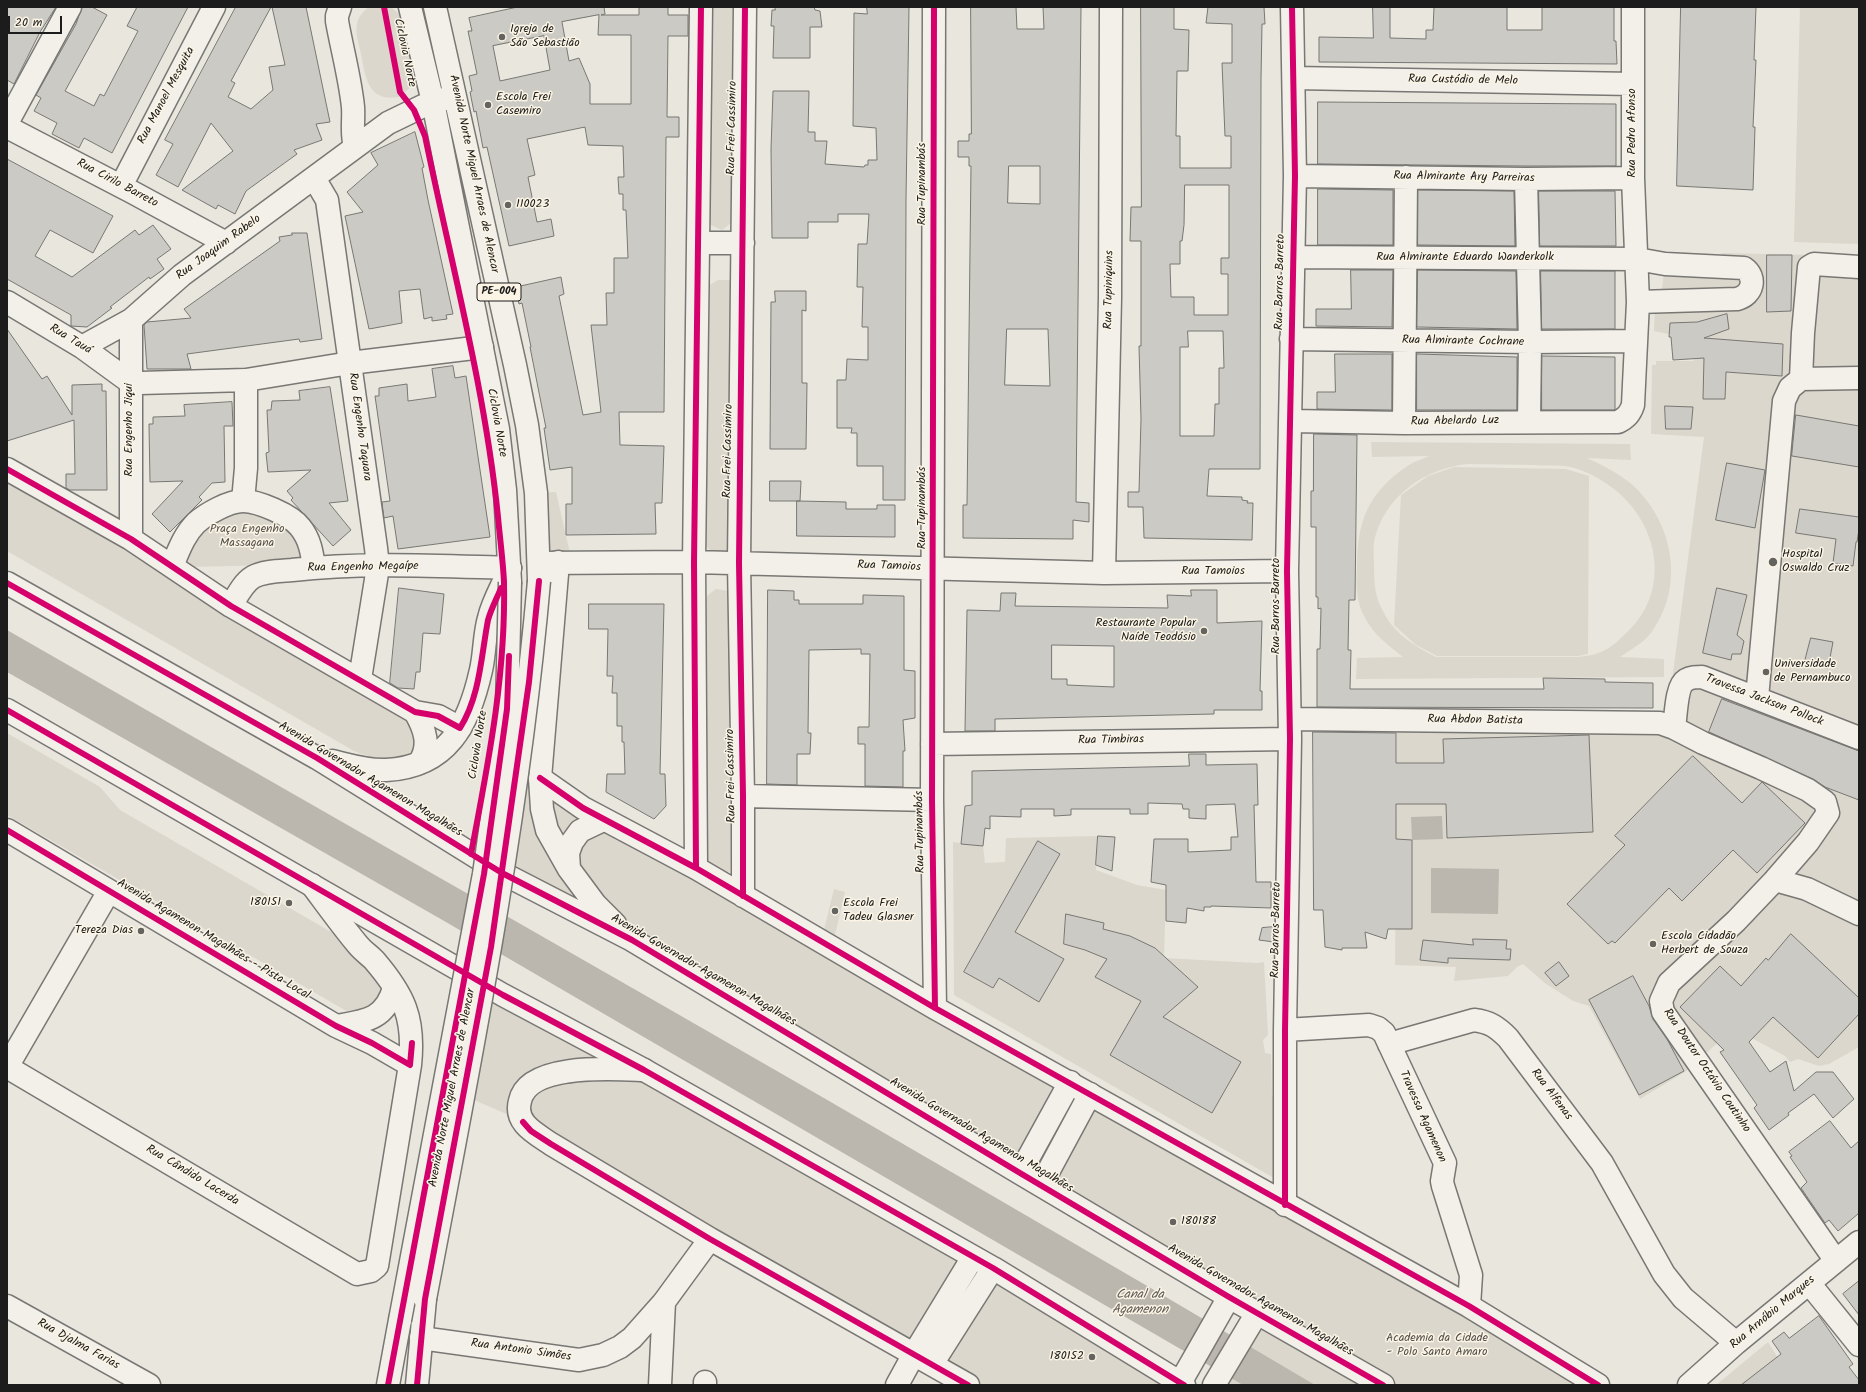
<!DOCTYPE html>
<html>
<head>
<meta charset="utf-8">
<style>
  body { margin:0 }
  #map { position:relative; width:1866px; height:1392px; overflow:hidden; background:#e9e6de; font-family:Kalam,sans-serif }
  canvas { display:block }
  .frame { position:absolute; inset:0; border:8px solid #1c1c1c; pointer-events:none }
  .scale { position:absolute; left:8px; top:16px; width:54px; height:18px; box-sizing:border-box; border:2px solid #1c1c1c; border-top:0; padding-left:5px; font-size:12px; line-height:14px; white-space:nowrap; color:#1c1c1c; -webkit-text-stroke:3px #fcf5e5; paint-order:stroke }
</style>
</head>
<body>
<div id="map">
<canvas width="1866" height="1392"></canvas>
<div class="frame"></div>
<div class="scale">20 m</div>
</div>
<script>
const g = document.querySelector('canvas').getContext('2d');
g.lineJoin = 'round';
function fillPath(path, color) { g.fillStyle = color; g.fill(path, 'evenodd'); }
function stroke(path, color, width, dash) { g.strokeStyle = color; g.lineWidth = width; g.lineCap = dash ? 'butt' : 'round'; g.setLineDash(dash || []); g.stroke(path); }
function drawText(font, color, halo, rows, align = 'center') {
  g.font = font + ' Kalam,sans-serif'; g.lineWidth = 3; g.setLineDash([]); g.textBaseline = 'middle'; g.strokeStyle = halo; g.fillStyle = color; for (const [text, x, y, turn = 0] of rows) {
    g.save(); g.translate(x, y); g.rotate((+turn || 0) * Math.PI / 180); g.textAlign = isNaN(turn) ? turn : align; if (halo) g.strokeText(text, 0, 0); g.fillText(text, 0, 0); g.restore();
  }
}
fillPath(new Path2D(`
  M1720 253 1859 256V1047L1829 1064 1819 1066 1798 1059 1790 1062 1785 1056 1737 1030 1722 1039 1685 1072 1640 1099 1589 1006 1573 1001 1546 984 1523 964 1517 967 1508 976 1454 981 1456 967 1395 965 1397 726 1663 729 1671 688 1704 437 1651 434 1652 365H1656V361H1694L1696 340 1654 331 1655 305 1730 308 1727 256Z
  M1098 836 1096 870 1137 885 1166 890 1164 958 1257 963 1264 962 1268 1035 1263 1040 1265 1053 1271 1054 1272 1096H1279L1280 1105H1273L1274 1178 954 995 953 842 983 846 985 863 1005 862 1006 838Z
  M834 889 845 892 835 935 824 930Z
  M1768 1342 1795 1385H1716Z`), '#dbd7cd');
fillPath(new Path2D(`
  M369 7H391L402 17 415 74 411 87 399 97C368 102 366 79 361 54 359 45 355 34 357 24 358 16 364 11 369 7Z
  M709 7H736L735 212 731 223 722 230 711 225 708 217Z
  M1800 7H1859V244L1794 242Z
  M1664 272 1741 275 1745 280 1739 291 1662 289Z
  M718 280H730L736 286 735 549 727 557 711 551 702 542 708 286Z
  M1371 442 1630 444 1631 460 1587 458C1602 465 1616 472 1629 482 1672 518 1686 583 1653 630 1645 642 1632 649 1620 657L1664 659V677L1356 679 1357 658 1403 657C1388 645 1374 635 1365 618 1356 602 1356 586 1357 568 1357 521 1368 492 1409 465 1415 461 1423 459 1429 456L1372 457ZM1468 464C1490 464 1512 465 1535 465 1544 466 1555 465 1565 466 1579 468 1596 476 1607 484 1660 519 1674 593 1623 636 1616 643 1608 650 1598 653 1592 656 1584 656 1577 657H1436C1416 647 1396 635 1385 615 1375 598 1374 586 1374 566 1374 558 1373 549 1374 542 1383 497 1425 468 1468 464Z
  M1454 467 1566 469 1589 476 1588 654 1578 656H1437L1416 645 1394 625 1401 495 1428 476Z
  M7 481 412 715 421 735 412 756C391 759 373 760 354 751L7 551Z
  M556 492 573 566 568 567 549 764 553 779 1070 1082 1020 1173 512 878 536 493Z
  M247 508 288 516 310 564 191 567 183 565 205 521Z
  M716 589 735 592 730 871 724 875 708 867 706 853 704 604 708 595Z
  M7 733 100 787 120 810 345 940 384 979 381 1005 350 1013 7 815Z
  M487 986 1184 1385H978L546 1131 474 1100Z
  M1090 1094 1598 1385H1214L1257 1313 1041 1185Z`), '#dbd7cc');
fillPath(new Path2D(`
  M7 630C444 881 882 1128 1315 1385H1243L1177 1347 439 918 7 672Z
  M1442 816 1443 839 1412 840 1411 817Z
  M1431 868 1499 869 1498 914 1431 913Z`), '#bbb6ae');
const building = new Path2D(`
  M7 7H56L40 32 14 84 7 80Z
  M82 7H92L107 15 65 91 94 106 100 94 104 96 138 31 127 26 137 7H188L112 153 84 138 79 148 52 134 57 123 34 111 41 98 36 95 76 24Z
  M236 7H271L231 81 235 83 228 97 251 109 273 90 269 67 285 65 272 7H306L330 122 316 124 322 140 294 150 297 154 246 191 235 214 218 205 216 209 182 190 233 151 211 123 178 187 156 175 173 144 165 140Z
  M518 7H604L605 14 601 15H639V7H668V15H688V36H668L667 117H679V137H666L664 412H619L620 445 664 446 662 503H655L656 534 566 535V504H572V467L550 470 544 428H546L530 347H531L522 303 519 304 516 287 561 277 564 294 559 296 583 415 601 412 591 325H607L606 293H614V258H628L626 210H623V194H619L618 177H624L623 146 588 145 585 127 527 139 535 175 528 177 537 222 551 219 554 236 509 246 487 147 483 148 476 111 474 112 470 92 472 91 469 76 477 74 468 31H472L469 18ZM599 15 598 35H631V104H590V84L579 58 569 61 562 22ZM544 36 550 70 500 81 493 46Z
  M775 7H814L815 10 820 11 822 27H810V58H773L774 26H771L772 10H775Z
  M867 7H909L906 199 905 500H883V466H857V433H851L852 428H837V380H846L847 359 868 360V327H862L863 287H857L858 244H867L869 214H838V222H808V238H772L771 149 773 91H809L808 132H815V141H827L825 164 864 167 865 165H868V160H877L876 128 853 126 854 13 867 14Z
  M971 7H1016L1017 29H1044L1043 7H1081L1076 502 1089 503V522L1073 520V539L963 538V505H967L971 166H969V157H958V141H969V134H971ZM1009 166H1040V204L1008 203ZM1007 329H1048L1050 386 1005 385Z
  M1141 7H1174V29L1189 30 1188 71H1177L1176 136H1180V168H1231V136H1225L1222 63H1232V24L1206 23 1208 7H1264L1265 24H1262L1261 79 1260 469H1209L1207 496 1242 497V500L1248 501 1247 503H1253L1252 540 1144 538 1143 507H1128V492H1139L1141 419 1139 346H1141V241H1130L1131 207H1141ZM1185 185H1229V258H1221V274H1228V315H1194V297H1171L1170 264H1180V241H1182L1184 225ZM1188 331H1223L1224 368H1219V404H1215L1214 436H1180V347H1188Z
  M1373 7H1390V38L1426 39V30H1433L1434 7H1507V30H1542V7H1614V41H1616L1617 64 1319 62V37L1373 38Z
  M1681 7H1756L1754 60H1756L1753 127H1755L1753 190 1677 186Z
  M1318 102 1616 104V166H1526L1318 164Z
  M415 132 424 167 422 168 428 200 453 314 446 315 447 319 432 321V317L424 319 420 289 399 291 402 323 369 329 345 216 363 212 347 192 378 165 371 153Z
  M7 159 113 216 93 253 50 230 35 256 72 277 135 230 139 235 153 225 171 249 157 259 164 269 150 279 149 277 110 307 112 308 87 327 71 326V315L7 279Z
  M1318 189 1393 190V245H1318Z
  M1418 190 1514 191 1515 246 1418 245Z
  M1539 191H1615L1616 246H1540Z
  M292 233H307L322 339 300 342 299 339 187 354 191 369H147L144 325 147 322 191 318 184 309 280 241 279 237 292 235Z
  M1767 255H1792L1791 311 1767 312Z
  M1351 270H1393L1392 327 1316 326V309H1351Z
  M1418 270 1516 271 1517 329 1417 327Z
  M1541 271H1615V329H1542Z
  M775 291H806V311L802 310V383H807L806 449H770L771 302H775Z
  M1727 314 1729 329 1704 338 1783 344 1782 376 1726 372 1725 399H1703L1704 358 1673 360 1671 337H1669L1670 323 1697 322Z
  M7 329 42 379 47 376 72 415V385L102 384V391H106L107 490H70L66 488V474H75L74 420 7 441Z
  M1335 354H1392V410L1317 409V392H1335Z
  M1417 354 1517 357V410H1417Z
  M1542 356 1615 357V410H1542Z
  M453 366 455 378 466 376 490 537 398 549 393 516 384 518 383 511 382 502 390 501 375 396H379V388L407 384 408 401 436 397 432 369Z
  M330 387 348 501 329 503 351 530 333 546 291 500 293 498 287 491 311 470 268 472 266 453 269 452 267 410H271L272 401 300 400 299 391Z
  M232 402 233 426H224L225 482 212 483 199 497 202 500 170 532 152 514 183 481 150 482 149 424H153V417L185 416 184 405Z
  M1665 406 1693 407 1691 429H1666Z
  M1796 415 1859 426V467L1792 456Z
  M1314 434 1357 435 1355 600H1349L1348 650H1351L1350 689H1544L1543 678 1605 679V682L1653 683V708L1317 707V649H1320L1321 608 1318 609V597H1316V527H1311V491H1313Z
  M1727 463 1765 470 1755 528 1716 520Z
  M770 481H801L800 501H770Z
  M797 501 846 502V509H877V505H895V537L797 536Z
  M1800 509 1859 517V529L1857 542H1856L1853 566 1833 563 1836 539 1796 533Z
  M399 588 444 594 440 634 423 633 420 672H416L414 689 398 688 390 683Z
  M1717 588 1747 595 1737 635 1744 641 1741 654H1732L1731 660 1703 653Z
  M768 590 794 591V600H799V604H863V595L904 596V670L915 671V718L903 720 905 751H903V787L865 786V744H858V727H869L870 654H861V649L809 650 808 733H811L810 754H797V785L767 784Z
  M1191 590H1217V623L1262 621 1260 691H1262V710H1214V714L995 719V731H965L967 610 1000 611 1001 593H1016L1015 606 1168 608 1167 595 1191 596ZM1052 645 1114 646V687L1067 685V679H1052Z
  M589 604H664L660 774H665L666 806 654 819 606 792 607 774H625L624 742H622V726H617V693H612L613 676H607L608 629H589Z
  M1811 638 1833 642 1828 668 1804 665Z
  M1722 699 1859 751V800L1825 787 1813 779 1709 732Z
  M1313 732 1396 733V763H1444L1443 739 1589 735 1593 832 1447 838 1446 804H1396V839L1412 840V929H1388L1386 939 1365 932 1367 948H1342V950L1325 947 1323 910H1314Z
  M1189 754H1206V765L1257 764 1258 805H1254L1256 882H1271V908L1211 906V907H1204V911L1187 908 1186 923 1166 921V885L1151 882 1154 839H1188V852L1231 850V837H1238L1235 804 1206 805V819L1189 818V809H1183L1182 804 1148 803V814H1130V809H1071V815L1054 816V809H1021V817L990 816V829L985 828 983 846 961 844 965 806 972 805V771L1189 766Z
  M1693 756 1742 803 1762 782 1805 823 1757 873 1733 850 1682 901 1669 888 1615 943 1612 941 1608 944 1567 904 1625 845 1615 836Z
  M1098 836 1115 837 1112 871 1096 865Z
  M1038 841 1060 854 1015 932 1064 959 1039 1002 999 978 993 988 964 972Z
  M1066 914 1104 923 1103 929 1130 936 1155 948 1198 987 1163 1017 1241 1062 1212 1113 1110 1055 1141 1001 1095 977 1107 959 1085 950 1064 944Z
  M1274 927V942L1259 940 1262 928Z
  M1791 934 1859 998V1014L1818 1058 1773 1017 1749 1042 1770 1072 1786 1061 1794 1091 1816 1072H1833L1854 1099 1833 1118 1814 1094 1788 1113 1789 1115 1769 1130 1754 1108 1757 1105 1720 1052 1724 1050 1680 1007 1720 966 1741 986 1766 958 1768 960Z
  M1473 939 1507 940 1506 949H1511L1510 960 1448 958V963L1420 960 1423 940 1473 945Z
  M1559 962 1569 976 1556 986 1545 973Z
  M1633 976 1649 1006 1653 1019 1667 1039 1684 1071 1639 1095 1589 1000Z
  M1830 1121 1851 1148 1859 1141V1213L1838 1231 1829 1220 1825 1223 1801 1188 1807 1182 1790 1157 1792 1156 1789 1152Z
  M1859 1281V1315L1843 1294Z
  M1819 1316 1853 1364 1849 1367 1859 1380V1385H1741L1781 1354 1772 1341 1784 1332 1789 1338Z`);
fillPath(building, '#cccac4');
stroke(building, '#787773', 1);
const minor = new Path2D(`
  M340 7 337 16V21C342 49 350 78 353 107 354 122 351 132 355 147
  M934 7 932 800 935 1008
  M1294 78 1633 84
  M7 123 70 7
  M7 127 132 192 226 243
  M1295 176 1526 179 1633 178
  M314 178 327 200 376 548 378 567 360 679
  M1526 179 1530 342 1529 421
  M121 186 214 7
  M699 243H743
  M1292 257 1637 259 1665 264 1744 268C1757 277 1753 295 1737 299L1638 302
  M7 302 82 347 130 382 140 383 246 380 350 363 482 347
  M1291 339 1530 342 1636 341
  M82 347 131 320 182 275 388 123 423 106 451 97
  M1801 379 1859 378
  M1292 421 1404 423 1618 422C1626 418 1630 414 1633 405L1638 302 1633 178V7
  M1404 423 1406 177
  M7 469 131 539 231 606 415 712C425 729 431 746 419 763
  M243 501 246 468V380
  M131 539V320
  M539 563 694 562 1104 573 1287 571
  M172 566C179 550 184 535 196 523 206 514 229 501 243 501 258 501 291 515 300 527 310 539 312 553 314 567
  M1104 573 1110 298 1111 7
  M231 606C237 596 243 583 253 577 264 571 280 571 292 570 364 562 438 566 510 568
  M1757 698 1784 401 1790 388 1801 379 1803 333 1809 267 1814 264 1859 267
  M415 712 438 716 460 728
  M1290 719 1660 723 1674 728C1676 716 1676 686 1686 680 1691 677 1696 677 1702 677L1859 738
  M1674 728 1703 743 1761 768 1808 790 1825 802 1828 813 1808 842 1775 880 1736 921 1669 983 1661 1001 1663 1012 1836 1261
  M932 744 1290 739
  M540 778 583 808 696 868 935 1008 1469 1306 1598 1385
  M743 796 932 800
  M7 830 336 1026 372 1043 410 1065
  M696 868 694 562 701 7
  M1775 880 1807 889 1859 914
  M743 896V796L739 563 745 7
  M336 1026C365 1021 385 1020 394 988
  M1285 1030 1369 1025 1378 1028 1384 1033 1445 1163 1442 1181 1443 1186 1471 1275 1469 1306
  M1389 1044 1474 1020C1490 1022 1497 1027 1508 1038L1602 1163 1664 1274 1683 1298 1736 1343
  M7 1067 357 1274 371 1271 377 1266 410 1065C415 1018 404 995 374 960 369 955 363 951 358 945 342 926 327 905 312 885
  M7 1067 109 891
  M644 1070C615 1069 528 1062 520 1101 514 1123 535 1133 551 1144L710 1239 968 1385
  M1285 1205V1030L1290 739 1287 571 1295 176 1292 7
  M1809 1283 1859 1345
  M7 1306 149 1385
  M421 1338 579 1360 603 1355 620 1347 632 1338 664 1302 710 1239
  M660 1385 664 1302
  M705 1385V1382
  M897 1385 914 1354
  M1689 1385 1736 1343 1859 1242`);
const major = new Path2D(`
  M410 7 433 102 498 429 505 490 510 582
  M435 7 515 365 527 425 536 493 539 581
  M388 1385 400 1320
  M417 1385 425 1299`);
const highway = new Path2D(`
  M558 562 540 778 542 809 547 830 569 869
  M7 583 317 758 502 873 632 940 1020 1173 1229 1297 1383 1385
  M7 710 503 995 644 1070 993 1268 1184 1385
  M332 761C349 765 368 771 386 770 448 767 469 724 481 670 485 653 484 635 489 618 493 601 503 585 510 568
  M603 820 580 831 572 842 568 853 569 869 595 904 615 924
  M1020 1173 1070 1082
  M1041 1185 1090 1094
  M914 1354 973 1257
  M932 1364 993 1268
  M1180 1383 1229 1297
  M1214 1385 1257 1313`);
stroke(minor, '#787773', 25);
stroke(major, '#787773', 25);
stroke(highway, '#787773', 25);
stroke(minor, '#f3f0ea', 22);
stroke(major, '#f3f0ea', 22);
stroke(highway, '#f3f0ea', 22);
const majorBridge = new Path2D(`
  M425 1299C470 1061 518 823 539 581
  M400 1320 484 874 507 709 510 582`);
stroke(majorBridge, '#787773', 25, []);
stroke(majorBridge, '#f3f0ea', 22);
stroke(new Path2D(`
  M384 7 400 92 414 110 425 136C451 263 485 388 498 517 500 539 503 561 504 582 506 675 488 764 471 854
  M934 7 932 800 935 1008
  M7 469 131 539 231 606 415 712 438 716 460 728C480 696 481 657 488 620 491 609 497 598 501 588
  M7 583 317 758 502 873 632 940 1020 1173 1229 1297 1383 1385
  M7 710 503 995 644 1070 993 1268 1184 1385
  M540 778 583 808 696 868 935 1008 1469 1306 1598 1385
  M7 830 336 1026 372 1043 410 1065 412 1043
  M696 868 694 562 701 7
  M743 896V796L739 563 745 7
  M523 1122 531 1131 551 1144 710 1239 968 1385
  M1285 1205V1030L1290 739 1287 571 1295 176 1292 7
  M388 1385 484 874 507 709 509 656
  M417 1385 425 1299 491 947 529 682 539 581`), '#d6006c', 6);
for (const [x, y, r, color] of [
  [502,37,4,"#646360"],
  [488,105,4,"#646360"],
  [508,205,4,"#646360"],
  [1773,562,5,"#646360"],
  [1204,631,4,"#646360"],
  [1766,672,4,"#646360"],
  [289,903,4,"#646360"],
  [835,911,4,"#646360"],
  [141,931,4,"#646360"],
  [1653,944,4,"#646360"],
  [1173,1222,4,"#646360"],
  [1092,1357,4,"#646360"]
]) { const dot = new Path2D(); dot.arc(x, y, r, 0, 2 * Math.PI); g.fillStyle = color; g.fill(dot); stroke(dot, '#fcf5e5', 1.5); }
for (const [x, y, w] of [
  [499,292,44]
]) { const box = new Path2D(); box.roundRect(x - w / 2, y - 9, w, 18, 3); g.fillStyle = '#fcf5e5'; g.fill(box); stroke(box, '#1c1c1c', 1); }
drawText('bold 11px', '#1c1c1c', null, [
  ["PE-004",499,292]
]);
drawText('12px', '#1c1c1c', '#fcf5e5', [
  ["Igreja de",510,30],
  ["São Sebastião",510,44],
  ["Escola Frei",496,98],
  ["Casemiro",496,112],
  ["110023",516,205],
  ["Hospital",1782,555],
  ["Oswaldo Cruz",1782,569],
  ["Restaurante Popular",1196,624,"right"],
  ["Naíde Teodósio",1196,638,"right"],
  ["Universidade",1774,665],
  ["de Pernambuco",1774,679],
  ["180151",281,903,"right"],
  ["Escola Frei",843,904],
  ["Tadeu Glasner",843,918],
  ["Tereza Dias",133,931,"right"],
  ["Escola Cidadão",1661,937],
  ["Herbert de Souza",1661,951],
  ["180188",1181,1222],
  ["180152",1084,1357,"right"]
], 'left');
drawText('12px', '#1c1c1c', '#fcf5e5', [
  ["Ciclovia Norte",404,53,78],
  ["Rua Custódio de Melo",1463,81,1],
  ["Rua Manoel Mesquita",167,96,-62],
  ["Rua Frei Cassimiro",733,128,-89],
  ["Rua Pedro Afonso",1633,133,-90],
  ["Avenida Norte Miguel Arraes de Alencar",473,174,78],
  ["Rua Almirante Ary Parreiras",1464,178,1],
  ["Rua Cirilo Barreto",117,184,28],
  ["Rua Tupinambás",923,184,-90],
  ["Rua Joaquim Rabelo",219,248,-36],
  ["Rua Almirante Eduardo Wanderkolk",1465,258],
  ["Rua Barros Barreto",1281,282,-89],
  ["Rua Tupiniquins",1110,290,-89],
  ["Rua Tauá",70,340,31],
  ["Rua Almirante Cochrane",1463,342,1],
  ["Rua Abelardo Luz",1455,422,-1],
  ["Ciclovia Norte",496,423,80],
  ["Rua Engenho Taquara",359,427,82],
  ["Rua Engenho Jiqui",130,430,-90],
  ["Rua Frei Cassimiro",729,451,-89],
  ["Rua Tupinambás",923,508,-90],
  ["Rua Tamoios",889,567,2],
  ["Rua Engenho Megaípe",363,568,-1],
  ["Rua Tamoios",1213,572],
  ["Rua Barros Barreto",1277,606,-90],
  ["Travessa Jackson Pollock",1764,701,21],
  ["Rua Abdon Batista",1475,721,1],
  ["Rua Timbiras",1111,741,-1],
  ["Ciclovia Norte",479,745,-81],
  ["Rua Frei Cassimiro",732,776,-91],
  ["Avenida Governador Agamenon Magalhães",370,780,31],
  ["Rua Tupinambás",921,832,-91],
  ["Rua Barros Barreto",1277,930,-89],
  ["Avenida Agamenon Magalhães - Pista Local",213,940,31],
  ["Avenida Governador Agamenon Magalhães",703,971,30],
  ["Rua Doutor Octávio Coutinho",1706,1071,56],
  ["Avenida Norte Miguel Arraes de Alencar",453,1088,-79],
  ["Rua Alfenas",1551,1095,53],
  ["Travessa Agamenon",1422,1117,66],
  ["Avenida Governador Agamenon Magalhães",981,1136,31],
  ["Rua Cândido Lacerda",192,1176,31],
  ["Avenida Governador Agamenon Magalhães",1260,1301,30],
  ["Rua Arnóbio Marques",1773,1313,-40],
  ["Rua Djalma Farias",78,1345,29],
  ["Rua Antonio Simões",521,1351,8]
]);
drawText('12px', '#52504c', '#fcf5e5', [
  ["Praça Engenho",247,530],
  ["Massagana",247,544],
  ["Academia da Cidade",1437,1339],
  ["- Polo Santo Amaro",1437,1353]
]);
drawText('italic 13px', '#5b5854', '#fcf5e5', [
  ["Canal da",1140,1296],
  ["Agamenon",1140,1311]
]);
</script>
</body>
</html>
